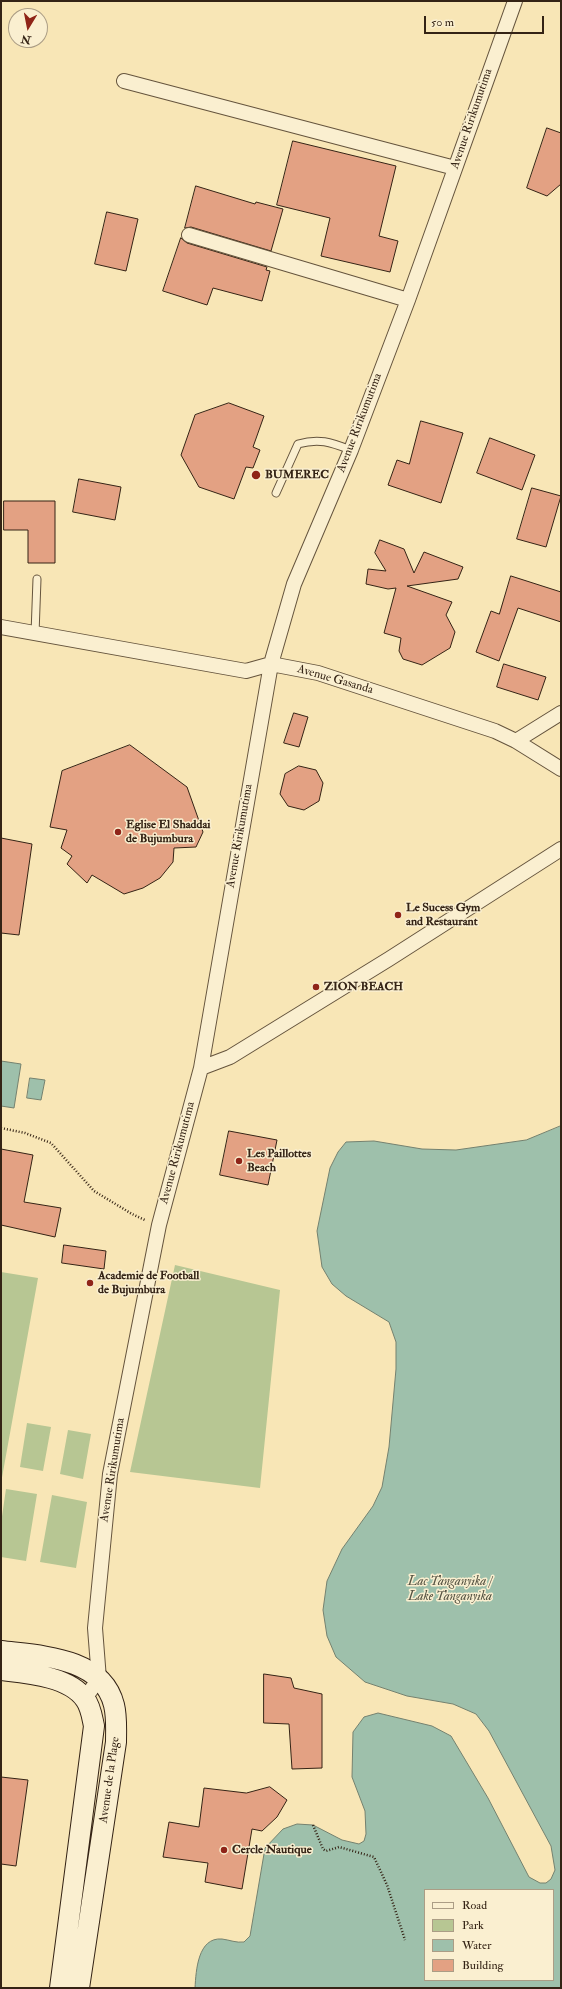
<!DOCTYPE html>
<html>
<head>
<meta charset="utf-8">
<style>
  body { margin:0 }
  #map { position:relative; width:562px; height:1989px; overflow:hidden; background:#f8e6b6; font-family:"IM FELL Double Pica",serif }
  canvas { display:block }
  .frame { position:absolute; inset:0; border:2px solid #342315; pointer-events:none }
  .legend { position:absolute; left:424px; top:1889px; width:130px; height:92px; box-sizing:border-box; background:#faefd0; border:1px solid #ab9d85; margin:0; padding:5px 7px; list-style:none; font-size:12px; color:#342315 }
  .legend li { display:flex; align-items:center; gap:8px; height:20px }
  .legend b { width:20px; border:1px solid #ab9d85 }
  .north { position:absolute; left:8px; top:8px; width:40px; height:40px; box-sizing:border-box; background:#faefd0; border:1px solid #ab9d85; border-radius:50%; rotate:190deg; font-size:11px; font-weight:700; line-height:16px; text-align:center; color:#342315 }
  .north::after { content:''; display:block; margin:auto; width:14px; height:18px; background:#8f2418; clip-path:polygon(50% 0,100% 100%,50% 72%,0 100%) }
  .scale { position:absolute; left:424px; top:16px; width:120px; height:18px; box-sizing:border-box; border:2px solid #342315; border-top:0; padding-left:5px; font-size:12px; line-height:14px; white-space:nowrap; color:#342315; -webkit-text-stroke:3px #faefd0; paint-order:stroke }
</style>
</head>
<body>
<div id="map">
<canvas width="562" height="1989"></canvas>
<div class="frame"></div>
<ul class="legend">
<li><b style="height:5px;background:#faefd0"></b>Road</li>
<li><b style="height:11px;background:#b7c693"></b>Park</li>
<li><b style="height:11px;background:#9ec0ab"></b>Water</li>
<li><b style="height:11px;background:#e3a183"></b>Building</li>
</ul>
<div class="north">N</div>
<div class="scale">50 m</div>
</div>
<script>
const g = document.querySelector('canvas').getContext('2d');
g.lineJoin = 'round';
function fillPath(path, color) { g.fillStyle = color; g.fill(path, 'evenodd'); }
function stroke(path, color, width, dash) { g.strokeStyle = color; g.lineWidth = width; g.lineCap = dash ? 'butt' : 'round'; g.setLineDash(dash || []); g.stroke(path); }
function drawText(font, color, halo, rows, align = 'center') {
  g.font = font + ' "IM FELL Double Pica",serif'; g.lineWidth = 3; g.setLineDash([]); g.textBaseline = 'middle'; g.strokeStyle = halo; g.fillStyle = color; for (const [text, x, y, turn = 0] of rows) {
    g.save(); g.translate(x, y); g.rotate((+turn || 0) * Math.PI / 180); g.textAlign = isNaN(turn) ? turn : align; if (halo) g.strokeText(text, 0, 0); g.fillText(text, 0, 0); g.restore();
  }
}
fillPath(new Path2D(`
  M175 1265 280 1290 260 1488 130 1472Z
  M1 1272 38 1278 1 1483Z
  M27 1423 51 1427 43 1471 20 1467Z
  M68 1430 91 1434 83 1479 60 1474Z
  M6 1489 37 1494 26 1561 1 1557V1523Z
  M52 1495 87 1502 76 1568 40 1562Z`), '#b7c693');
const water = new Path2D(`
  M1 1061 21 1064 14 1108 1 1106Z
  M30 1078 45 1080 41 1100 27 1098Z
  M561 1126V1988H195C196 1970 198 1937 222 1939 230 1940 236 1943 244 1942L250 1936 265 1848 283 1829 297 1824 313 1825 342 1840 359 1844 364 1841 366 1834 365 1811 352 1777 353 1732 364 1717 378 1713 432 1726 451 1736 488 1798 529 1877 540 1883H546L551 1879 555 1870 551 1846 489 1731 476 1714 453 1704 407 1696 365 1682 336 1657 327 1636 323 1610 327 1581 342 1549 373 1506 382 1487 389 1447 396 1369V1342L389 1322 346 1296 332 1284 322 1267 317 1231 330 1168 338 1152 346 1142 374 1141 422 1149 456 1150 526 1140ZM425 1890H553V1980H425Z`);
fillPath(water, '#9ec0ab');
stroke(water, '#74816f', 1);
const building = new Path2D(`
  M547 128 561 133V184L547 196 527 188Z
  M293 141 396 166 379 236 398 241 390 272 321 256 330 218 277 205Z
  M196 186 255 204 256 202 283 209 271 251 191 227 185 228Z
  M107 212 138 219 126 271 95 264Z
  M181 238 187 243 267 267 266 270 270 271 262 301 213 288 207 305 163 291Z
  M229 403 264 416 253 447 260 450 253 468 246 467 234 499 199 487 181 455 195 415Z
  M421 421 463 433 441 503 388 485 397 460 409 464Z
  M490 438 535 455 522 490 477 473Z
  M79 479 121 487 115 520 73 512Z
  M532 488 561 496 546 547 517 539Z
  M4 501H55V563H28V530H4Z
  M380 540 404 549 414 573 424 552 463 567 458 579 407 586 452 602 446 615 455 632 450 648 422 665 403 659 399 651 401 638 384 633 396 588 388 589 366 584 368 569 386 571 375 553Z
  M511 576 561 592V622L518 608 499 661 476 652 491 611 499 614Z
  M504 664 546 677 538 700 497 687Z
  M294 713 308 717 299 747 284 743Z
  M130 745 187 787 203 832 196 847 174 848 173 862 160 878 143 888 124 894 92 875 87 883 67 864 72 856 61 848 67 830 50 827 62 771Z
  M299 766 316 770 323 783 319 801 304 810 288 806 280 794 285 774Z
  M1 838 32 844 19 935 1 933Z
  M229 1131 277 1140 268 1185 220 1175Z
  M1 1149 33 1155 24 1202 61 1208 55 1237 1 1225Z
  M64 1245 106 1251 104 1269 62 1263Z
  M264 1674 291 1678 294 1688 322 1694V1768L292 1769 289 1724 264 1723Z
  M1 1777 28 1780 16 1866 1 1864Z
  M270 1787 287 1800 277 1817 262 1831 252 1829 242 1889 205 1882 208 1863 163 1857 169 1822 199 1827 204 1788 246 1793Z`);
fillPath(building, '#e3a183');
stroke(building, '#342315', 1);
const lane = new Path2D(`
  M276 493 298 444C319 438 330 442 351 450
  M35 634 37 579`);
const street = new Path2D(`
  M124 81 455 168
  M189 235 408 300
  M1 627 246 671 271 664 318 673 495 731 516 741 561 769
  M516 741 561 713
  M201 1068 230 1057 389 959 561 849
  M85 1698 99 1679 95 1628 110 1474 159 1225 201 1068 271 664 294 584 351 450 408 300 515 1`);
const secondary = new Path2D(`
  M1 1651C41 1656 102 1657 114 1705 117 1717 116 1730 116 1742L79 1988
  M1 1670C26 1673 69 1676 85 1699 91 1707 92 1717 94 1726L60 1988`);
stroke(lane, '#65543d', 9);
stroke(street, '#65543d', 16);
stroke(secondary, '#342315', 22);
stroke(new Path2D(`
  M1 1128 25 1133 51 1143 94 1191 132 1214 145 1220
  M313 1825 323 1849 326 1851 339 1847 374 1857 387 1885 405 1940`), '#342315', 2.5, [1, 2]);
stroke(lane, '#faefd0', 7);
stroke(street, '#faefd0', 14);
stroke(secondary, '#faefd0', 20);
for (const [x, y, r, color] of [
  [256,475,5,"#8f2418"],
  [118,832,4,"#8f2418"],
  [398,915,4,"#8f2418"],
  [316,987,4,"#8f2418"],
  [239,1161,4,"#8f2418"],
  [90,1283,4,"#8f2418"],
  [224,1850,4,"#8f2418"]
]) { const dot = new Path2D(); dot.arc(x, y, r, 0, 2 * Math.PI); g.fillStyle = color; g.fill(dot); stroke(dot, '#faefd0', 1.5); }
drawText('12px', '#342315', '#faefd0', [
  ["Avenue Ririkumutima",472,119,-71],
  ["Avenue Ririkumutima",360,423,-69],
  ["Avenue Gasanda",335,680,16],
  ["Avenue Ririkumutima",240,836,-80],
  ["Avenue Ririkumutima",178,1153,-75],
  ["Avenue Ririkumutima",113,1470,-81],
  ["Avenue de la Plage",110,1780,-82]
]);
drawText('bold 12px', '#342315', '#faefd0', [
  ["BUMEREC",265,475],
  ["Eglise El Shaddai",126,825],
  ["de Bujumbura",126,839],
  ["Le Sucess Gym",406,908],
  ["and Restaurant",406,922],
  ["ZION BEACH",324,987],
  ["Les Paillottes",247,1154],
  ["Beach",247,1168],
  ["Academie de Football",98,1276],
  ["de Bujumbura",98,1290],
  ["Cercle Nautique",232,1850]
], 'left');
drawText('italic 13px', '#545242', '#faefd0', [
  ["Lac Tanganyika /",450,1582],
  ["Lake Tanganyika",450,1597]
]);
</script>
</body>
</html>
